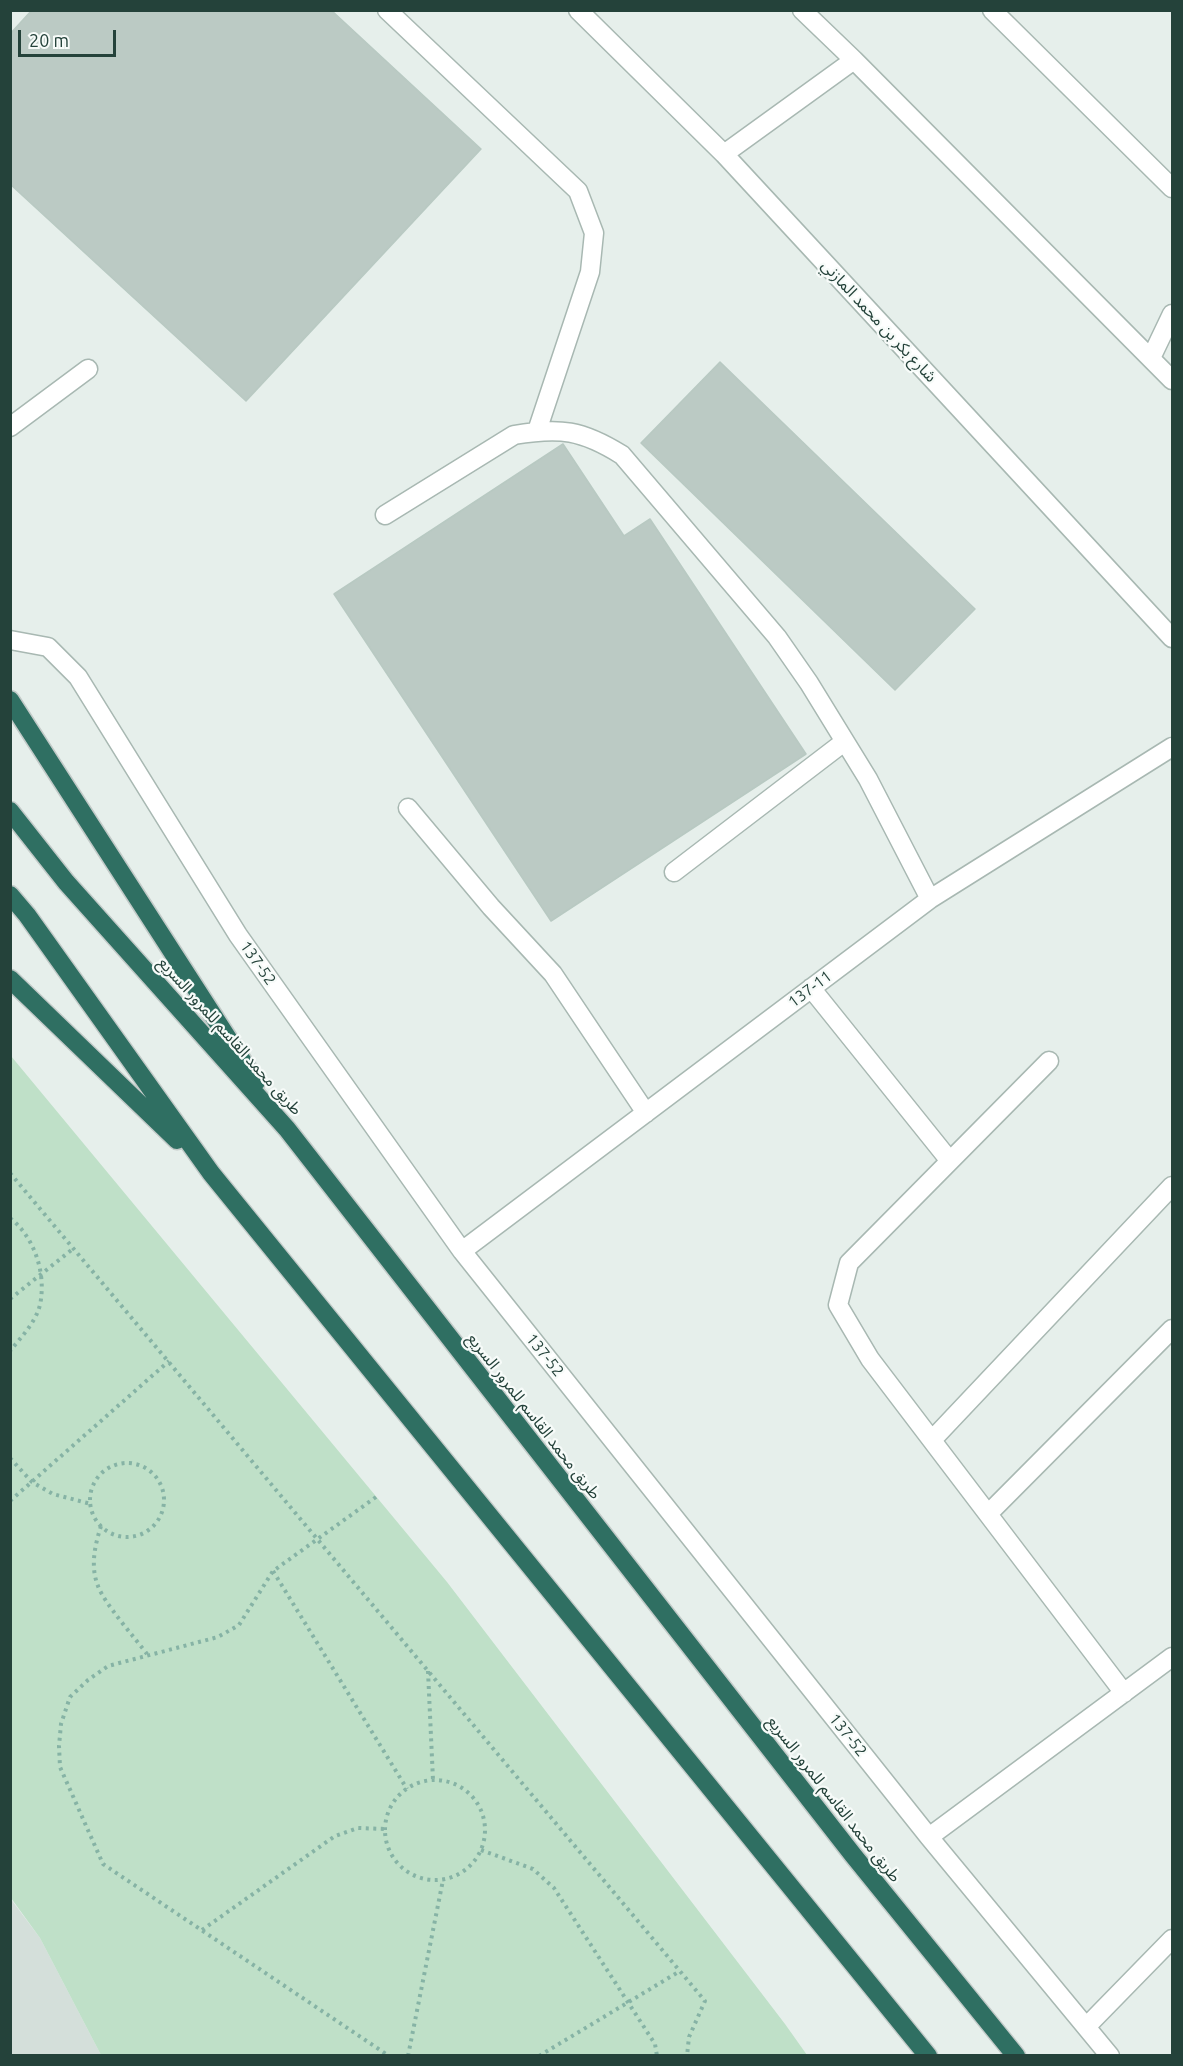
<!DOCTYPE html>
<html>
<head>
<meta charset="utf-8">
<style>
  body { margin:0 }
  #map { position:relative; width:1183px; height:2066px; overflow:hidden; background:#e6efeb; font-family:Ubuntu,sans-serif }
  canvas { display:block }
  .frame { position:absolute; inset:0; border:12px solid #24423a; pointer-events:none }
  .scale { position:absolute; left:18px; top:30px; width:98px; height:27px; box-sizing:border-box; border:3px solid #24423a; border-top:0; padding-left:8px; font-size:18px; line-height:21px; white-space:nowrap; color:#24423a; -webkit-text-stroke:4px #f7fbf9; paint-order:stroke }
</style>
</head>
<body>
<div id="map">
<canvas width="1183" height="2066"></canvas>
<div class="frame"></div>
<div class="scale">20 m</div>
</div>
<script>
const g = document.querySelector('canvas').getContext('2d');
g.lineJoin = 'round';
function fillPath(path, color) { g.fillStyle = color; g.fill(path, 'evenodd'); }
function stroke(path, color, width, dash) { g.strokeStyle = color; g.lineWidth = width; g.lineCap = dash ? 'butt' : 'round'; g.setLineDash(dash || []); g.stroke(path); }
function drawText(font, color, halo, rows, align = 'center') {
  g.font = font + ' Ubuntu,"Noto Sans Arabic",sans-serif'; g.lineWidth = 4.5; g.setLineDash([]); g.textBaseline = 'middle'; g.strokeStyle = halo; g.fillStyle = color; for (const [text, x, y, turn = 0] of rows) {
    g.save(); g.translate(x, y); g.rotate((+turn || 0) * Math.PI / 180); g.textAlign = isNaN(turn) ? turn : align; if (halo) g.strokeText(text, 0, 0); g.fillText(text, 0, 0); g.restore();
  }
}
fillPath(new Path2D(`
  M10 1898 40 1938 101 2055H11Z`), '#d4dfda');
fillPath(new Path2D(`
  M11 1056 447 1582 785 2024 807 2055H101L40 1938 11 1898Z`), '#bfe0c8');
const building = new Path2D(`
  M32 10H331L481 149 246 401 10 184V34Z
  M720 362 975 609 895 690 641 443Z
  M563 444 624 536 650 519 806 754 551 921 334 594Z`);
fillPath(building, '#bbcac4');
stroke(building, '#b8c9c2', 1.5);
const minor = new Path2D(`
  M387 10 578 191 594 233 590 272 537 431
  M578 10 724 154 1172 638
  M802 10 854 60 1172 380
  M992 10 1172 188
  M724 154 854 60
  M1151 358 1172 314
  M10 427 88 369
  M385 515 514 435C560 427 582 430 622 455L777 637 809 683 868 779 930 899
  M10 640 48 647 78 677 238 935 462 1251 929 1837 1110 2056
  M408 808 491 907 553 974 646 1113
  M674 872 844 742
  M811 988 950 1161
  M1049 1061 849 1263 838 1305 870 1359 1124 1693
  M462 1251 930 899 1172 747
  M932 1440 1172 1186
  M988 1514 1172 1329
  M929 1837 1172 1657
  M1087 2026 1172 1939`);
const highway = new Path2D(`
  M10 700 256 1082
  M10 811 66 882 287 1129 853 1855 1016 2056
  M10 895 27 915 211 1173 928 2056
  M10 979 177 1140`);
stroke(minor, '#a8b8b2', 21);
stroke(highway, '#c2cac8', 21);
stroke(new Path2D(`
  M10 1173 705 2001 689 2037 687 2056
  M10 1218C33 1236 45 1269 41 1299 39 1319 22 1336 10 1351
  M10 1299 74 1248
  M10 1458 32 1482 53 1494 91 1504
  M90 1500a37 37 0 1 1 74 0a37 37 0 1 1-74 0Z
  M376 1497 273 1571 239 1625 218 1637 108 1666 88 1680 70 1697 61 1724 59 1746 60 1767 103 1864 389 2056
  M10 1501 169 1361
  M101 1526C95 1545 90 1566 98 1586 104 1603 135 1638 147 1654
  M273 1571 407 1789
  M428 1671 433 1780
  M385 1830a50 50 0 1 1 100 0a50 50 0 1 1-100 0Z
  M481 1850 533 1869 554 1888 655 2044 657 2056
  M202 1930 335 1836 358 1828 385 1829
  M408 2056 443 1880
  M539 2056 680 1971`), '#86b3a5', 4, [3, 4.5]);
stroke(minor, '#fff', 18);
stroke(highway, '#2f6f62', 18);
drawText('16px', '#24423a', '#f7fbf9', [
  ["شارع بكر بن محمد المازني",879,321,47],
  ["137-52",258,963,55],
  ["137-11",810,989,-37],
  ["طريق محمد القاسم للمرور السريع",230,1036,48],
  ["137-52",545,1355,51],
  ["طريق محمد القاسم للمرور السريع",534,1416,52],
  ["137-52",848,1735,51],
  ["طريق محمد القاسم للمرور السريع",834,1799,52]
]);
</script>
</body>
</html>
